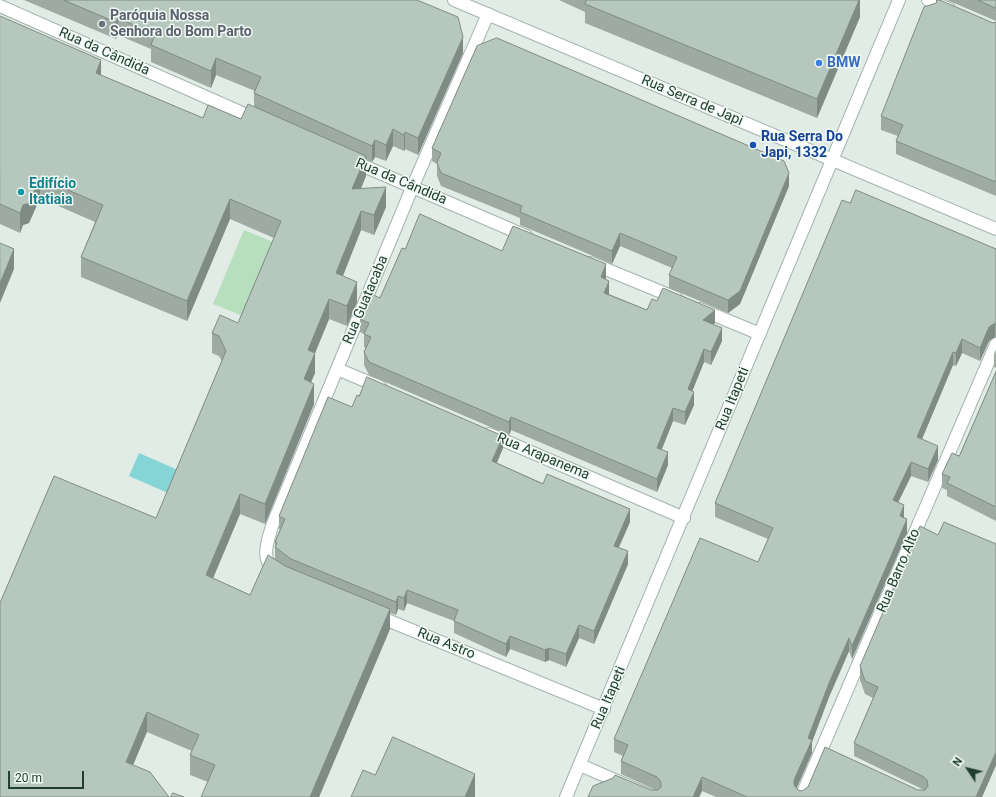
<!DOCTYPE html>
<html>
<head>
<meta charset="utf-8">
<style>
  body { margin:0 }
  #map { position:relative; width:996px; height:797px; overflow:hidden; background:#e1ece6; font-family:Roboto,sans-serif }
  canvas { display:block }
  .north { position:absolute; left:948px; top:749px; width:40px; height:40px; -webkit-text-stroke:3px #f1f9f4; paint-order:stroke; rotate:305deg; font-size:11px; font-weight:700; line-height:16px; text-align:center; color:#203e32 }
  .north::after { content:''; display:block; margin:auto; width:14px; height:18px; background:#203e32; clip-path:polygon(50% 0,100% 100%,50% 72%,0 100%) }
  .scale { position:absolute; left:8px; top:771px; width:76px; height:18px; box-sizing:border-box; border:2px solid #203e32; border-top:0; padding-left:5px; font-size:12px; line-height:14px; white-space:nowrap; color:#203e32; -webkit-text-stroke:3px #f1f9f4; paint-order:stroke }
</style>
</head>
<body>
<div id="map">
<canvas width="996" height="797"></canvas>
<div class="north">N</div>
<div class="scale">20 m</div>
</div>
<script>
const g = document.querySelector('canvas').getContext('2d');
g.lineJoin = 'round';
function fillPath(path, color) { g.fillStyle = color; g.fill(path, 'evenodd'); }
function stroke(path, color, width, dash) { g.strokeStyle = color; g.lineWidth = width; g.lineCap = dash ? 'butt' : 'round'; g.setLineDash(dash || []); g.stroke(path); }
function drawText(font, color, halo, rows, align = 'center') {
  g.font = font + ' Roboto,sans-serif'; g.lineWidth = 3; g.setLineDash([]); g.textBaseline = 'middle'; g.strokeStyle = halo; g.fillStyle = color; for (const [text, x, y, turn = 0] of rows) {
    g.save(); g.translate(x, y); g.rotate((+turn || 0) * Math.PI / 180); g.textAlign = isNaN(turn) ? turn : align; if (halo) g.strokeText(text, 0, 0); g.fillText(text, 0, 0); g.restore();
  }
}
fillPath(new Path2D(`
  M244 230 276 243 245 317 213 304Z`), '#b8dfbd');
fillPath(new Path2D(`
  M139 453 178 470 168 493 129 476Z`), '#85d4d6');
const minor = new Path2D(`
  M454 0 996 229
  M928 0 949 9
  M0 6 258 120
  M352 161 526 236
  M591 263 676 298
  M700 309 760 334
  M337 369 380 387
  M489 434 684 518
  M276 572C260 559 267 544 272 526L412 188 488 14
  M375 615 604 709
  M580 765 654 797
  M566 797 899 0
  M801 797 996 344`);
stroke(minor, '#a3b4ac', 14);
stroke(minor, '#fff', 12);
fillPath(new Path2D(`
  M24 0H417L463 53 418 155 405 149 404 151 393 146 386 161 375 157 372 162 366 160V176L361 189 386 207 374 235 361 230 343 276 357 302 347 326 329 319 315 353V373L311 382 314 404 265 524 240 514 213 578 250 595 275 559V542L280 529H279V516L352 407 503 448 497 463 630 522 619 547 628 564 594 644 579 638 566 667 549 660 545 662 510 649 506 657 454 633V621L407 603 404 611 398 609 396 615 390 613V629L319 797H202L208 782 190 775V755L192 751 147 732 0 797 156 518 222 361 219 356 212 353V333L238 323 274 238 230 219 187 321 81 277V257L95 222 40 198 29 223 23 225 20 233 0 224V16L101 75 203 118 241 119 254 106V93L255 91 216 75 211 88 151 62V49L118 35 116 39Z
  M559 0H860V17L817 118 585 23V12Z
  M947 0H996V21Z
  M996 22V196L896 154V141L898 136 881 130V116L993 23Z
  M432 148 789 186 740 304 728 313 669 288V275L672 268 620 246 612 264 520 225V218L441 186 437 176V164L432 161Z
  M850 203 996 249V337H995L989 341 980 361 962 353 956 366 953 365 922 439 938 460 928 482 911 476 898 502 904 518 907 533 852 659 849 651 829 697 812 742V753L796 789 798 790 802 791 924 790 854 756V743L873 698 865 694 860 680V666L938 535 996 544V765L982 797H716L702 791 699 797H588L656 790 621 774V761L623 756 614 752V739L758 562 768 539 715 517V503Z
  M405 249 502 251 606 278 605 279 609 294 647 310 715 323 713 324 722 341 711 365 704 362 692 391 694 405 685 425 673 421 662 449 668 465 657 492 511 430 509 435 369 375 364 365V352L366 348 364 347V334L360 332V319L380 298Z
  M996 349V368L994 367V354Z
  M996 372V521L947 496V490L942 488V474L959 456Z`), '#9daba3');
fillPath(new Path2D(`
  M859 0H860V17L817 118V99Z
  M118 18V35L116 39V22Z
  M463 37V53L418 155V138Z
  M216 58V75L211 88V71Z
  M101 60V80L96 73Z
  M393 129V146L386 161V145Z
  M405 132V149L404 151V135Z
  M375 140V157L372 162V146Z
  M366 156V176L352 209V189Z
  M789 173V186L740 304 728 313V300Z
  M40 178V198L29 223 23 225 20 233V213L23 205Z
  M386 187V207L374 235V215Z
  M230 199V219L187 321V301Z
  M361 211V230L336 293V273Z
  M620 233V246L612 264V251Z
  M14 249V269L0 303V283Z
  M606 264V278L601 290V277Z
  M609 281V294L604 306V293Z
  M357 282V302L347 326V306Z
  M329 299V319L311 363 315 353V373L304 399V379L308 350Z
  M715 310V323L703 333V320Z
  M995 323V337L989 341 980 361V348L989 327Z
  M722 328V341L711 365V352Z
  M962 339V353L956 366V353Z
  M704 349V362L688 402V389Z
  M953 352V365L917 451V437Z
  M314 384V404L265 524V504Z
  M694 392V405L685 425V412Z
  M673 408V421L657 461V448Z
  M511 417V430L509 435V422Z
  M503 436V448L492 473V461Z
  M938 446V460L928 482V469Z
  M668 452V465L657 492V479Z
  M911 462V476L893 513V500Z
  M240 494V514L206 595V575Z
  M904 505V518L900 516Z
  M630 509V522L614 558V546Z
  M907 519V533L852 659V646Z
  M628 551V564L594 644V631Z
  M407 590V603L404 611V598Z
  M398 596V609L396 615V602Z
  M390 609V629L319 797H310Z
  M579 625V638L566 667V654Z
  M510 636V649L506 657V644Z
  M849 638V651L829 697 812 742V753L794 794V780L808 738 829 683Z
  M549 648V660L545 662V650Z
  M147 712V732L126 782V762Z
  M996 752V765L982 797H976Z
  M475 774V797H465Z
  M702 777V791L699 797H693Z`), '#7f8b85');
const building = new Path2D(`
  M64 0H417L458 17 463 37 418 138 405 132 404 135 393 129 386 145 375 140 372 146 254 93 261 77 216 58 211 71 151 45 155 34 118 18 116 22Z
  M587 0H859L817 99 585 4Z
  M937 0H940L993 23 996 22V182L896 141 903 125 881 116 924 7 936 3Z
  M978 0H996V8Z
  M0 16 101 60 96 73 203 118 208 105 241 119 248 104 366 156 352 189 386 187 374 215 361 211 336 273 357 282 347 306 329 299 308 350 315 353 304 379 314 384 265 504 240 494 206 575 250 595 268 555 285 566 390 609 310 797H201L215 765 190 755 199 735 147 712 126 762 150 772 169 797H0V603L54 476 156 518 226 351 219 336 212 333 220 315 238 323 281 221 230 199 187 301 81 257 103 205 40 178 29 203 23 205 20 213 0 204Z
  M497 38 784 161 789 173 740 291 728 300 669 275 677 257 620 233 612 251 520 212 522 206 441 173 437 163 441 153 432 148 477 46Z
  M856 190 996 249V323H995L989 327 980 348 962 339 956 353 953 352 917 437 938 446 928 469 911 462 893 500 904 505 900 516 907 519 852 646 849 638 829 683 808 738 812 740 794 780V785L798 790 802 791 808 787 825 747 918 790H925L928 786 927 780 924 777 854 743 878 687 865 681 860 666 920 526 938 535 944 522 996 544V752L976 797H747L702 777 693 797H588L593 786 613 778 615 775 651 790H658L661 787V782L657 777 621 761 628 745 614 739 700 538 758 562 773 528 715 503 842 200 850 203Z
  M420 214 502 251 513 226 606 264 601 277 609 281 604 293 647 310 652 299 657 301 663 288 715 310 703 320 722 328 711 352 704 349 688 389 694 392 685 412 673 408 657 448 668 452 657 479 511 417 509 422 369 362 364 352 371 337 364 334 369 323 360 319 371 294 380 298 402 248 405 249Z
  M0 243 14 249 0 283Z
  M996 372V507L947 483 950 477 942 474 952 453 959 456Z
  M367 377 503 436 492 461 543 484 547 474 630 509 614 546 628 551 594 631 579 625 566 654 549 648 545 650 510 636 506 644 454 621 458 610 407 590 404 598 398 596 396 602 291 559 275 547 277 543 275 542 285 519 279 516 328 397 352 407 357 395 359 396Z
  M393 737 475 774 465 797H351L363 770 375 775Z
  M173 793 184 797H171Z`);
fillPath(building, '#b6c7be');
stroke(building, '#7f8b85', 1);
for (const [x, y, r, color] of [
  [102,24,4,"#6b7280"],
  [819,63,4,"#3f7fe0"],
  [753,145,4,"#1a4fb4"],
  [21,192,4,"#0f9aa8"]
]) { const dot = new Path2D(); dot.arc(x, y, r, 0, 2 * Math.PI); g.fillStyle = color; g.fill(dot); stroke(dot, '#f1f9f4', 1.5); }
drawText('bold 14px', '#5b616d', '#f1f9f4', [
  ["Paróquia Nossa",110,16],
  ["Senhora do Bom Parto",110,32]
], 'left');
drawText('14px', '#203e32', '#f1f9f4', [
  ["Rua da Cândida",104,52,24],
  ["Rua Serra de Japi",692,101,23],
  ["Rua da Cândida",401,182,23],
  ["Rua Guatacaba",366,300,-67],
  ["Rua Itapeti",733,399,-68],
  ["Rua Arapanema",543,457,23],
  ["Rua Barro Alto",899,571,-67],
  ["Rua Astro",446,644,22],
  ["Rua Itapeti",609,698,-67]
]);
drawText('bold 14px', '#366cbe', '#f1f9f4', [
  ["BMW",827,63]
], 'left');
drawText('bold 14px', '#164399', '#f1f9f4', [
  ["Rua Serra Do",761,137],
  ["Japi, 1332",761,153]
], 'left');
drawText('bold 14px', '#0d838f', '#f1f9f4', [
  ["Edifício",29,184],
  ["Itatiaia",29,200]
], 'left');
</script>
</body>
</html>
